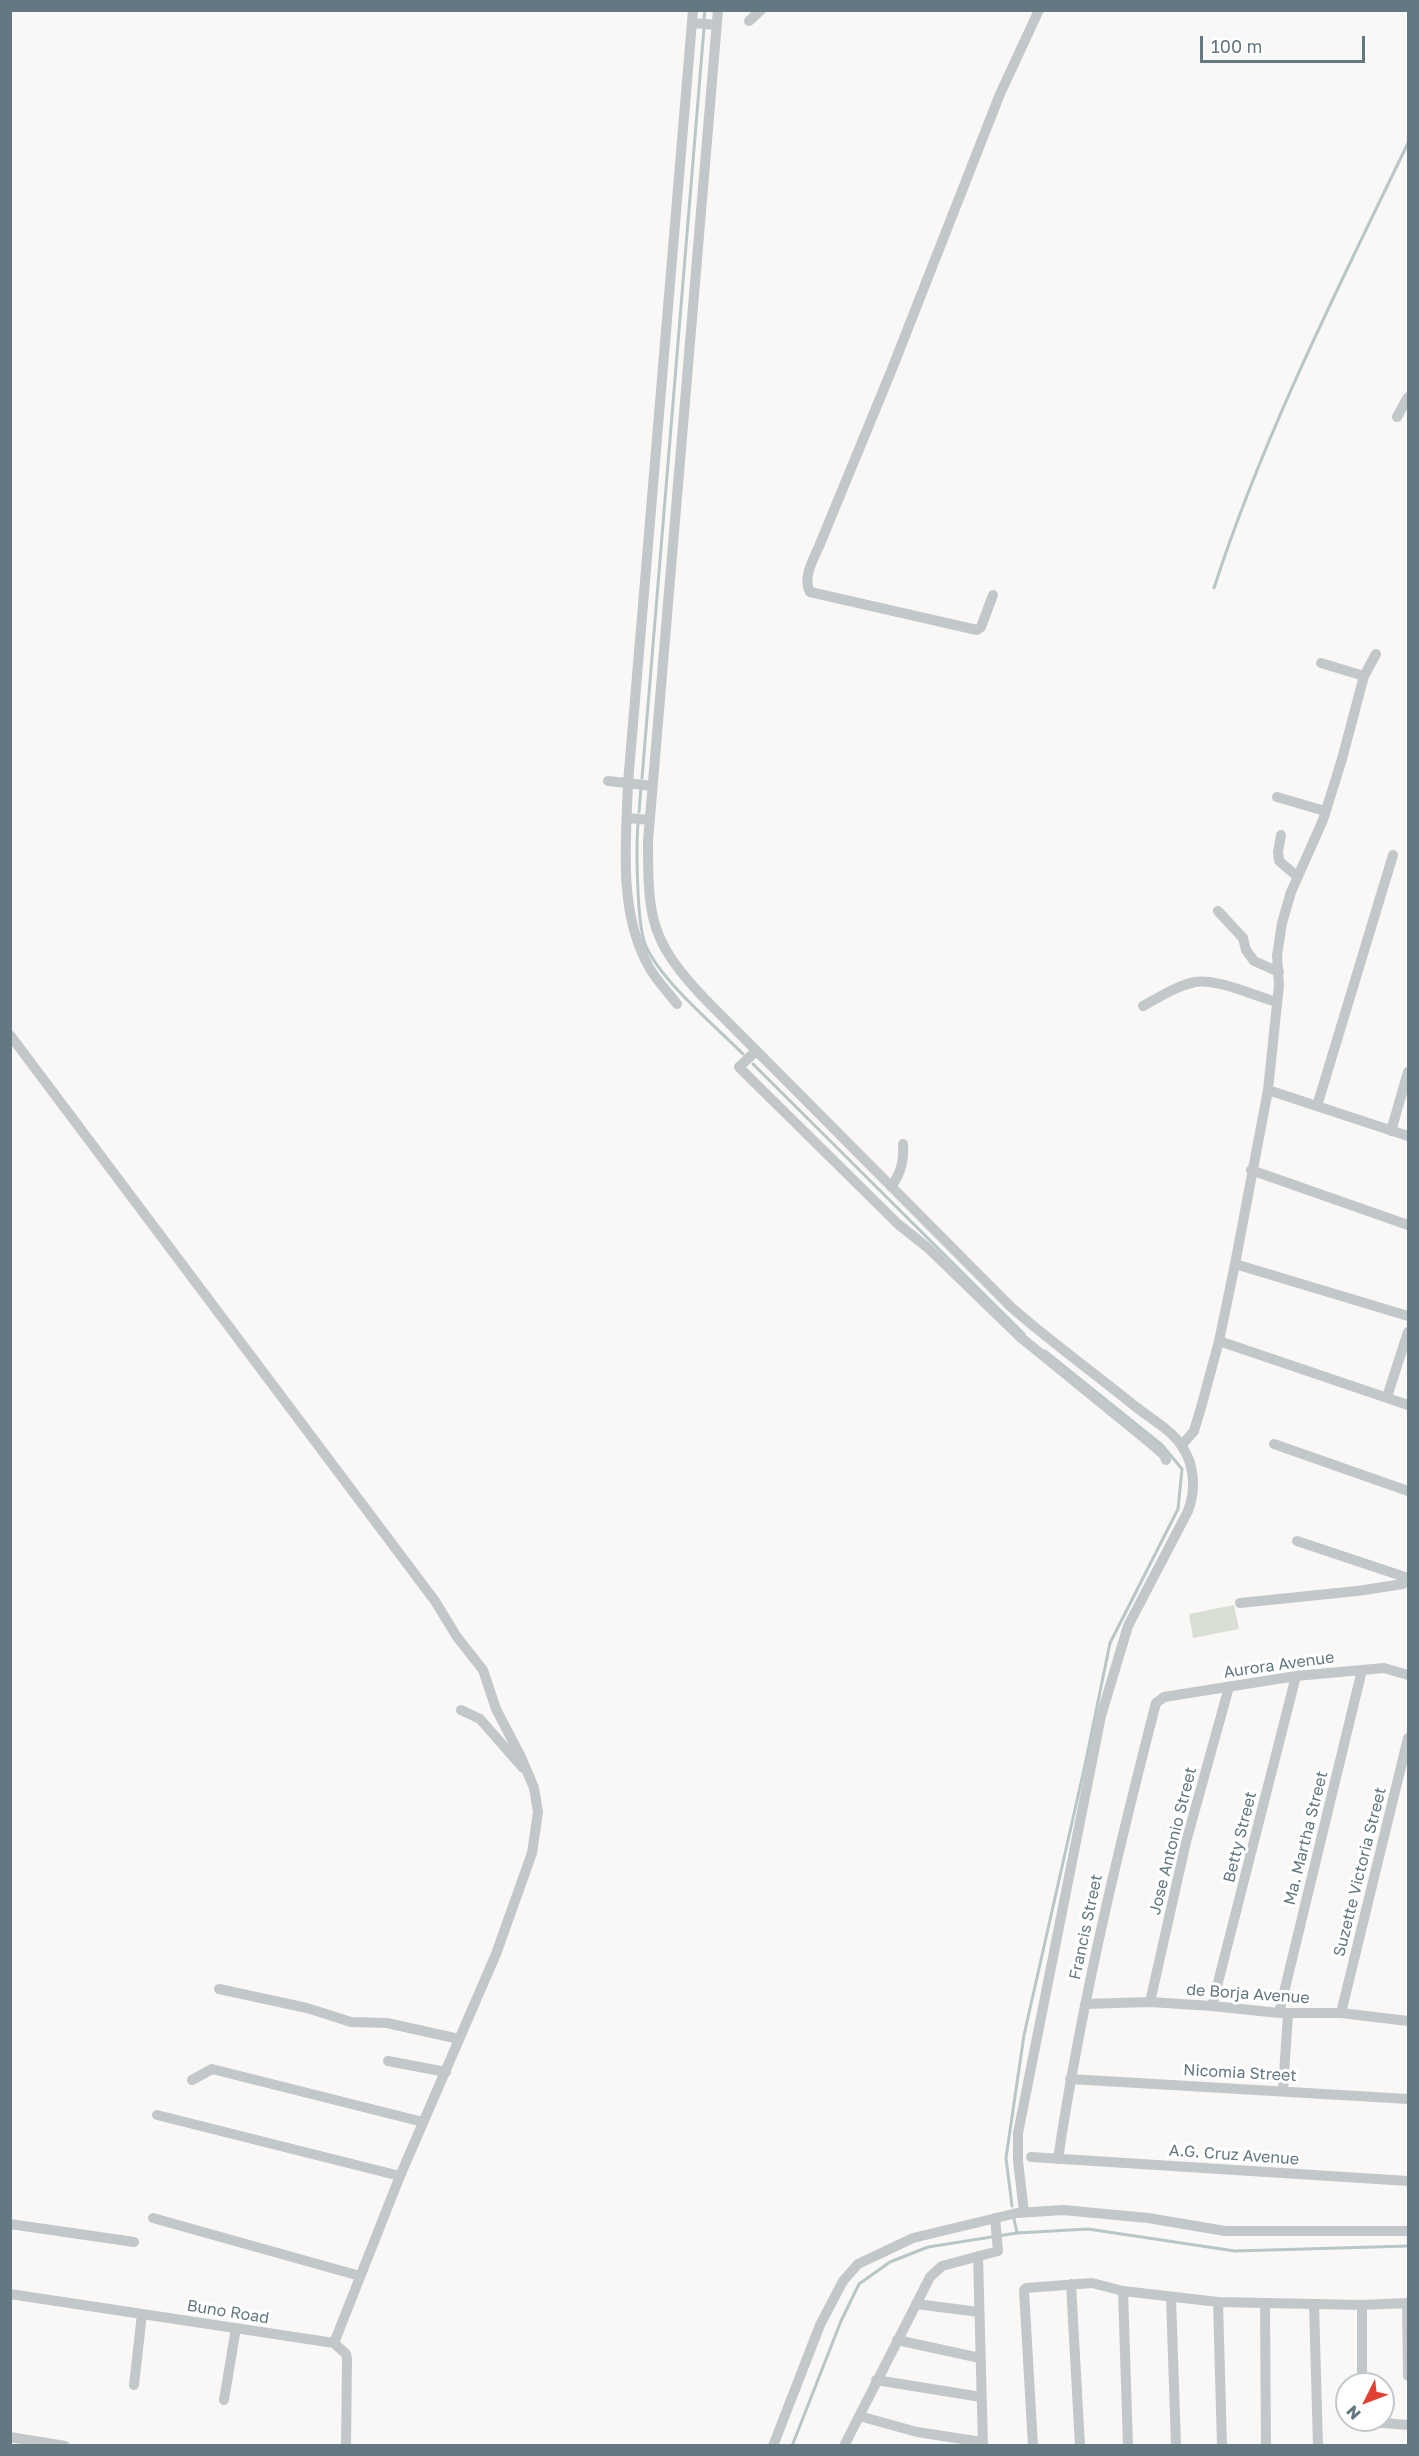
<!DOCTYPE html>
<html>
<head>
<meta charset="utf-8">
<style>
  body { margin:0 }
  #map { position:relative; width:1419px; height:2456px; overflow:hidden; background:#f9f8f6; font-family:"Golos Text",sans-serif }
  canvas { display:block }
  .frame { position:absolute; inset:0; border:12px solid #647881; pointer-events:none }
  .north { position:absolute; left:1335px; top:2372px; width:60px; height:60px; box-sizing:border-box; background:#fff; border:2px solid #c1c9cd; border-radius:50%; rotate:228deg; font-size:16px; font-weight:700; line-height:24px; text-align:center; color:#647881 }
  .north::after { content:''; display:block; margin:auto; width:21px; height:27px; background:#df4030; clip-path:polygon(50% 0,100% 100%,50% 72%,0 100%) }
  .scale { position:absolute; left:1200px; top:36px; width:165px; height:27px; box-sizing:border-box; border:3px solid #647881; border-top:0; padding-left:8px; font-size:18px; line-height:21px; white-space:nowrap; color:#647881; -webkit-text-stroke:4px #fff; paint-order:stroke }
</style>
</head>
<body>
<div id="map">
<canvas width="1419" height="2456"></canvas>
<div class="frame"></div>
<div class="north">N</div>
<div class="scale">100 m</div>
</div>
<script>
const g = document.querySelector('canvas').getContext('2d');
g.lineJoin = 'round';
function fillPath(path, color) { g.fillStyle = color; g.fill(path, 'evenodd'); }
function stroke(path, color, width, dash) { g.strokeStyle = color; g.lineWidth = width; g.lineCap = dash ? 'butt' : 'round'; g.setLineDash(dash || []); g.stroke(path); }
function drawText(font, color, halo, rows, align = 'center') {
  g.font = font + ' "Golos Text",sans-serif'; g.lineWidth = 6; g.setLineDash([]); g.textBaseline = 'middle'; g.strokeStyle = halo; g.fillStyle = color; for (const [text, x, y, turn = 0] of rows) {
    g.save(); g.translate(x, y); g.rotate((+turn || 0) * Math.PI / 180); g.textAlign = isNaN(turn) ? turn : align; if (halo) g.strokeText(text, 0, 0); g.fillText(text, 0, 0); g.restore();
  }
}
fillPath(new Path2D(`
  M1234 1605 1239 1629 1193 1638 1189 1614Z`), '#d9ded5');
stroke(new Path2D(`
  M704 18 705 10
  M1214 588C1264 434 1338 288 1408 143
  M642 778 704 28
  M639 812 641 787
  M638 824C636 849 637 923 645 944 659 979 715 1026 743 1054
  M753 1064 1024 1334
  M1012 2206 1006 2158 1024 2035 1085 1765 1110 1643 1178 1509 1182 1469 1162 1445 1045 1351
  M1014 2219 1017 2233
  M792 2446 841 2321 859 2284 890 2262 928 2247 1017 2233 1088 2229 1235 2251 1408 2246`), '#b7c6c7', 3);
stroke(new Path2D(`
  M718 10 648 841C648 918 650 941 704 998L1011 1307C1051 1342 1094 1373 1136 1407 1150 1418 1171 1430 1181 1445 1195 1464 1196 1490 1188 1511L1128 1626 1101 1716 1018 2133V2161L1024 2212
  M749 21 761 10
  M693 23 717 25
  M1397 417 1408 397
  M993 595 981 627 977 630 810 592C802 578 814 558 820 544L892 369 1000 94 1039 10
  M1321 663 1364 676
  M608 781 653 786
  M1277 797 1325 811
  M627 818 650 820
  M1281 835 1278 852 1279 861 1298 877
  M1218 911 1243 938 1246 950 1254 961 1279 972
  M677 1004C668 992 656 980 649 967 618 912 626 843 628 783L693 10
  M1143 1006C1160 997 1176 986 1195 982 1216 978 1255 996 1277 1002
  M10 1035 435 1601 457 1637 483 1670 496 1709 521 1757 534 1788 538 1812 532 1853 496 1954 400 2176 334 2343
  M756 1051 739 1067 755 1083 898 1224 928 1248 1019 1336 1143 1437 1164 1455 1166 1460
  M1268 1090 1408 1136
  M1317 1106 1393 855
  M1391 1131 1408 1072
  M1251 1170 1408 1225
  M891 1187C901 1173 904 1161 903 1144
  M1235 1264 1408 1316
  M1219 1341 1408 1405
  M1387 1397 1408 1332
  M1274 1444 1408 1491
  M1182 1445 1194 1431 1202 1404 1219 1341 1235 1264 1268 1090 1279 985 1277 956 1282 923 1291 892 1323 820 1342 759 1364 676 1376 654
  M1297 1541 1408 1578
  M1240 1603 1357 1591 1403 1584 1408 1579
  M461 1710 480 1719 523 1768
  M219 1989 307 2008 351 2022 387 2023 459 2039
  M1150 2002 1186 1842 1229 1687
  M1085 2004 1150 2002 1212 2006 1279 2013H1341L1408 2021
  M1212 2006 1296 1676
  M1279 2013 1362 1670
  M1341 2013 1408 1738
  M388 2061 446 2072
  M1070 2079 1408 2099
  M192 2080 212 2069 423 2122
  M1283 2090 1288 2014
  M157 2115 400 2176
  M1031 2157 1408 2181
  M1058 2159C1081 2005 1117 1854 1156 1703L1164 1697 1296 1676 1384 1668 1408 1675
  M153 2218 360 2276
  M10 2224 134 2242
  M978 2256 983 2446
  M1071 2284 1080 2446
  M1123 2291 1128 2446
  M10 2294 334 2343 346 2354 347 2359 346 2446
  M1171 2297 1176 2446
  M1218 2302 1222 2446
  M1265 2303 1266 2446
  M1407 2303 1408 2376
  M916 2304 979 2312
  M1314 2304 1318 2446
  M897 2340 980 2358
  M876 2380 981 2397
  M1362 2384V2305
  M134 2385 142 2314
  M224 2400 236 2328
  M859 2416 917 2432 982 2442
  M1366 2420 1371 2422 1408 2425
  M10 2437 65 2446
  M773 2446 820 2325 843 2281 858 2264 913 2238 1017 2213 1063 2210 1148 2218 1225 2231H1408
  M844 2446 930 2277 942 2266 998 2251 995 2218
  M1033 2446 1024 2290 1026 2288 1092 2283 1123 2291 1218 2302 1362 2305 1408 2303`), '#c2c7ca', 10);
drawText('16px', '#647881', '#fff', [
  ["Aurora Avenue",1279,1665,-8],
  ["Betty Street",1240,1837,-76],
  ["Ma. Martha Street",1306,1838,-76],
  ["Jose Antonio Street",1173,1841,-76],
  ["Suzette Victoria Street",1360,1872,-76],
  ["Francis Street",1086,1927,-78],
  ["de Borja Avenue",1248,1994,4],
  ["Nicomia Street",1240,2073,3],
  ["A.G. Cruz Avenue",1234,2155,4],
  ["Buno Road",228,2312,9]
]);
</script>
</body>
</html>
